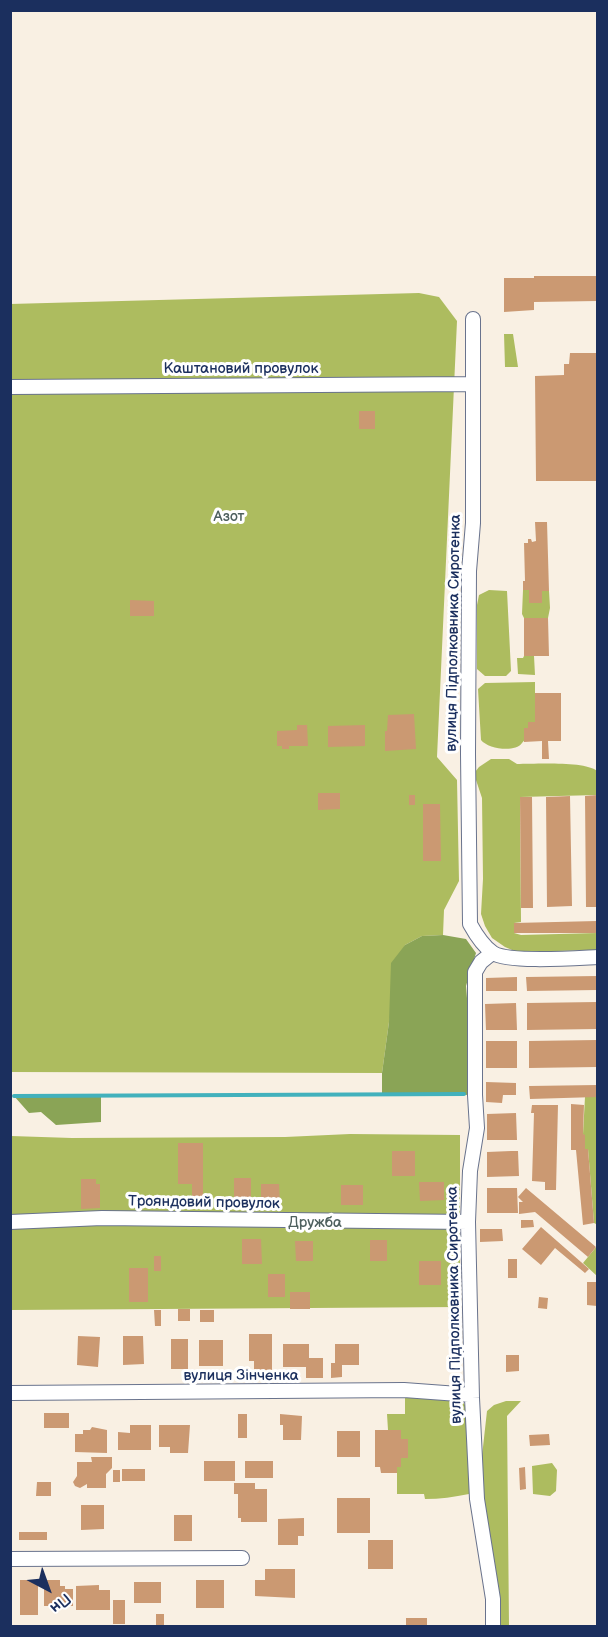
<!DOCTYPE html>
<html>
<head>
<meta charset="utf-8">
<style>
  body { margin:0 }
  #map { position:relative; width:608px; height:1637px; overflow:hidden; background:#f9f0e3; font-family:"Balsamiq Sans",sans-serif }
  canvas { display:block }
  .frame { position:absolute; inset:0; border:12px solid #1b2f5e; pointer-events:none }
  .north { position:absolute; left:18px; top:1559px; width:60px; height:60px; -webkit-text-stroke:4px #fff; paint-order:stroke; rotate:139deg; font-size:16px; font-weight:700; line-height:24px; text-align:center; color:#1b2f5e }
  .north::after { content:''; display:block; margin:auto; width:21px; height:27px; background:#1b2f5e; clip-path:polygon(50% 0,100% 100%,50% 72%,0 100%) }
</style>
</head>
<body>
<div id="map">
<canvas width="608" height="1637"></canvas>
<div class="frame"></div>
<div class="north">Пн</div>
</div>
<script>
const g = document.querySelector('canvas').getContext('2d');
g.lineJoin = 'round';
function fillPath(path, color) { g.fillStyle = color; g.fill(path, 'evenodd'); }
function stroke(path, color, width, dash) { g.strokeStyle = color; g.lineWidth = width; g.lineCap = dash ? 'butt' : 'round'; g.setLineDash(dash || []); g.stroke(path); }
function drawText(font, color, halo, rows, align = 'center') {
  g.font = font + ' "Balsamiq Sans",sans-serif'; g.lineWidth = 6; g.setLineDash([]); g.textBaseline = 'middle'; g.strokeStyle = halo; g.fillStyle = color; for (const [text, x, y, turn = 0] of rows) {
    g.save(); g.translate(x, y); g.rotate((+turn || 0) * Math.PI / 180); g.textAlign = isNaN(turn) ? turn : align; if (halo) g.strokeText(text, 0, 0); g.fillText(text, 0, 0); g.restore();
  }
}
fillPath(new Path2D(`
  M419 293 439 297 457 321 437 757 457 780 459 881 444 910 443 935 422 936 405 945 389 1022 382 1073 11 1072 10 304Z
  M504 334H513L518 367H505Z
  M489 590 507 591 511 671 506 676H485L477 669V605L479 595Z
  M523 590H529V603H542V591H549L550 608 548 618H524L522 614Z
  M524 656H534L535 675 518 674 517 658H523Z
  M535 682V722C526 730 529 736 522 743 515 753 488 749 481 740L478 689 485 683Z
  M491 759H509L517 764C535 764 585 761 597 771V801V795L520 797 521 922 514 923V933L521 935 597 933V950L517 952 505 947 492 938 485 926 481 914 483 879 482 798 475 777V772L479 767Z
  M585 1097H597V1276L583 1263 597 1246 596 1224 594 1223 588 1149H585L583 1134Z
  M350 1134 460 1135V1307L11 1310V1136L72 1138 285 1137Z
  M405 1397 460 1399 469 1410 470 1489 469 1494C454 1497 440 1499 425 1499L424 1494H397V1467L401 1458 408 1457V1439H401L400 1430H388L387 1414H405Z
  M506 1401H521L507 1416 509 1626H500L501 1602 483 1492 481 1465 487 1411 494 1405Z
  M552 1463 557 1470 556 1491 550 1496 533 1494 532 1466Z`), '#adbc5f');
fillPath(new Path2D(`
  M443 935 466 939 476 953 466 986 475 1095 382 1094V1073L389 1022 391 963 405 945 422 936Z
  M101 1095V1122L56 1125 41 1112 29 1113 14 1096Z`), '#8aa456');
stroke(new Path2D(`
  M14 1096 464 1094`), '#42b1bc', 4);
fillPath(new Path2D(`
  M534 276H597V301L534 302V310L504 312V278H534Z
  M570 353H597V481H536L535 376 564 375V364H569Z
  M359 411H375V429H359Z
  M535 522H547L549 591H542V603H529V590H523V581H525L524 543H528V539H531L532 542 536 541Z
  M130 600 154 601V616H130Z
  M524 618H548L549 656H524Z
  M535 693H561V741H548L549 759H542V741L524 742V728H528V722H535Z
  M414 714 416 749 385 751V731H387L388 715Z
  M297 725H307L308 746H289V749H282V746H277V731L297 730Z
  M365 725V746L328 747V726Z
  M318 793H340V809L318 810Z
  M409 795H415V805H409Z
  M597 795V907H586L585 796Z
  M570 796 572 906 547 907 546 797Z
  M520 797H532L533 908H521Z
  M423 804H440L441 861H423Z
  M597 921V933H514V923Z
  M597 976V990L527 991 526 977Z
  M517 977V991H486V978Z
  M597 1002V1029L527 1030V1003Z
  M516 1003 517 1030H486L485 1004Z
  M597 1040V1067L529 1068V1041Z
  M486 1041H517V1068H486Z
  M486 1082 516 1083V1095H503L502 1103 486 1102Z
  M597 1085V1097L530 1099 529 1086Z
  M571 1104 584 1105 583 1134 585 1135V1149H588L594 1223 583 1225 576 1150H571Z
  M532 1105H558L556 1190H545V1182L532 1181 534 1113H531Z
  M516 1113 517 1140H487V1114Z
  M178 1143H203V1199H192V1184H178Z
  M392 1151H415V1176H392Z
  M511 1151H518L519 1176 487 1177V1152Z
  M234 1178H251V1201H234Z
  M81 1179H96V1184H100V1208L81 1209Z
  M419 1182H444V1200L420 1201Z
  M261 1184H279L280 1204H261Z
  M341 1185H363V1205H341Z
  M487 1188H517L518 1213H487Z
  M526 1188 596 1247 588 1257 535 1212 519 1214V1202H523L518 1197Z
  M521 1220H533L534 1227 521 1228Z
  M541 1227 589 1269 585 1273 555 1248 541 1265 522 1249Z
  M480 1229H502L503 1241 480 1242Z
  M242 1239H261L262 1264H242Z
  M370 1240H387V1261H370Z
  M295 1241H313V1261H296Z
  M154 1256H161V1271H154Z
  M508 1259H517V1278H508Z
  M419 1261H441V1285H419Z
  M129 1268H148V1302H129Z
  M268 1274H285V1297H268Z
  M587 1282H597V1306L587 1305Z
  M290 1292H310V1309H290Z
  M539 1297 548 1298 547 1309 538 1308Z
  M178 1309H190V1321H178Z
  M154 1310H161V1326H155Z
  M200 1310H214V1322H200Z
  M249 1334H272V1377H254V1361H249Z
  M78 1336 100 1337 98 1367 77 1365Z
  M123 1336H143L144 1364 123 1365Z
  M171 1339H188V1369H171Z
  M199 1340H223V1366H199Z
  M283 1344H309V1358H323V1378H306V1367H283Z
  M335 1344H359V1365H342V1377L331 1378V1363H335Z
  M506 1355H519V1371L506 1372Z
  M44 1413H69V1428H44Z
  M238 1414H247V1438H238Z
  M280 1414 302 1416 301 1440H283V1425H280Z
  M130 1425H151V1450H118V1432L130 1433Z
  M159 1425H190L188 1453H170V1447H159Z
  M92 1427 107 1430V1453L75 1452V1434H83V1430H90Z
  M375 1430H401V1439H408V1458H401V1467H397V1473H381L380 1467H375Z
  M337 1431H360V1457H337Z
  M549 1434 550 1445 530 1446 529 1435Z
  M91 1457H112V1468L106 1474V1488H87V1484L80 1488 75 1486 73 1482 77 1476V1462H92Z
  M204 1461H235V1481H204Z
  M245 1461H273V1478H245Z
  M525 1467 526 1489 520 1490 519 1468Z
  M122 1469H145V1481H122Z
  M113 1470H120V1482H113Z
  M37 1482H51V1496H36Z
  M234 1483H255V1489H267V1522H241V1518H238V1494H234Z
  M337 1498H370V1533H337Z
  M81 1505H104V1529L81 1530Z
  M174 1515H192V1541H174Z
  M304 1518V1536H298V1545H278V1519Z
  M19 1532H47V1540H19Z
  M368 1540H393V1569H368Z
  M265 1569H295V1598L255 1596V1580H265Z
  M20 1580H38V1615H20Z
  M44 1580H60V1586H65V1589H73V1606H44Z
  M196 1580H224V1608H196Z
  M134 1582H161V1603H134Z
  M99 1585V1590H110V1610H76V1586Z
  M113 1600H125V1624H113Z
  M156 1614H164V1626H156Z
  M406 1618H427V1626H406Z`), '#cb9972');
const minor = new Path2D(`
  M473 319V523L469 571 468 754 470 924C476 935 483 946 493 953 509 963 576 958 598 957
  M10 387 472 384
  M492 953 481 962 475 972V1095L477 1128 470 1171 468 1222 472 1398 477 1499 493 1599V1626
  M10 1222 102 1218 468 1222
  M10 1393 404 1390 472 1395
  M10 1559 242 1558`);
stroke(minor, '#69738d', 16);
stroke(minor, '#fff', 14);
drawText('15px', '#1b2f5e', '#fff', [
  ["Каштановий провулок",241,369],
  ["вулиця Підполковника Сиротенка",454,633,-89],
  ["Трояндовий провулок",204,1203,1],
  ["вулиця Підполковника Сиротенка",455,1305,-91],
  ["вулиця Зінченка",241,1376]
]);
drawText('15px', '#4e605e', '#fff', [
  ["Азот",229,517],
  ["Дружба",315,1223]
]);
</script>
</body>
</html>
